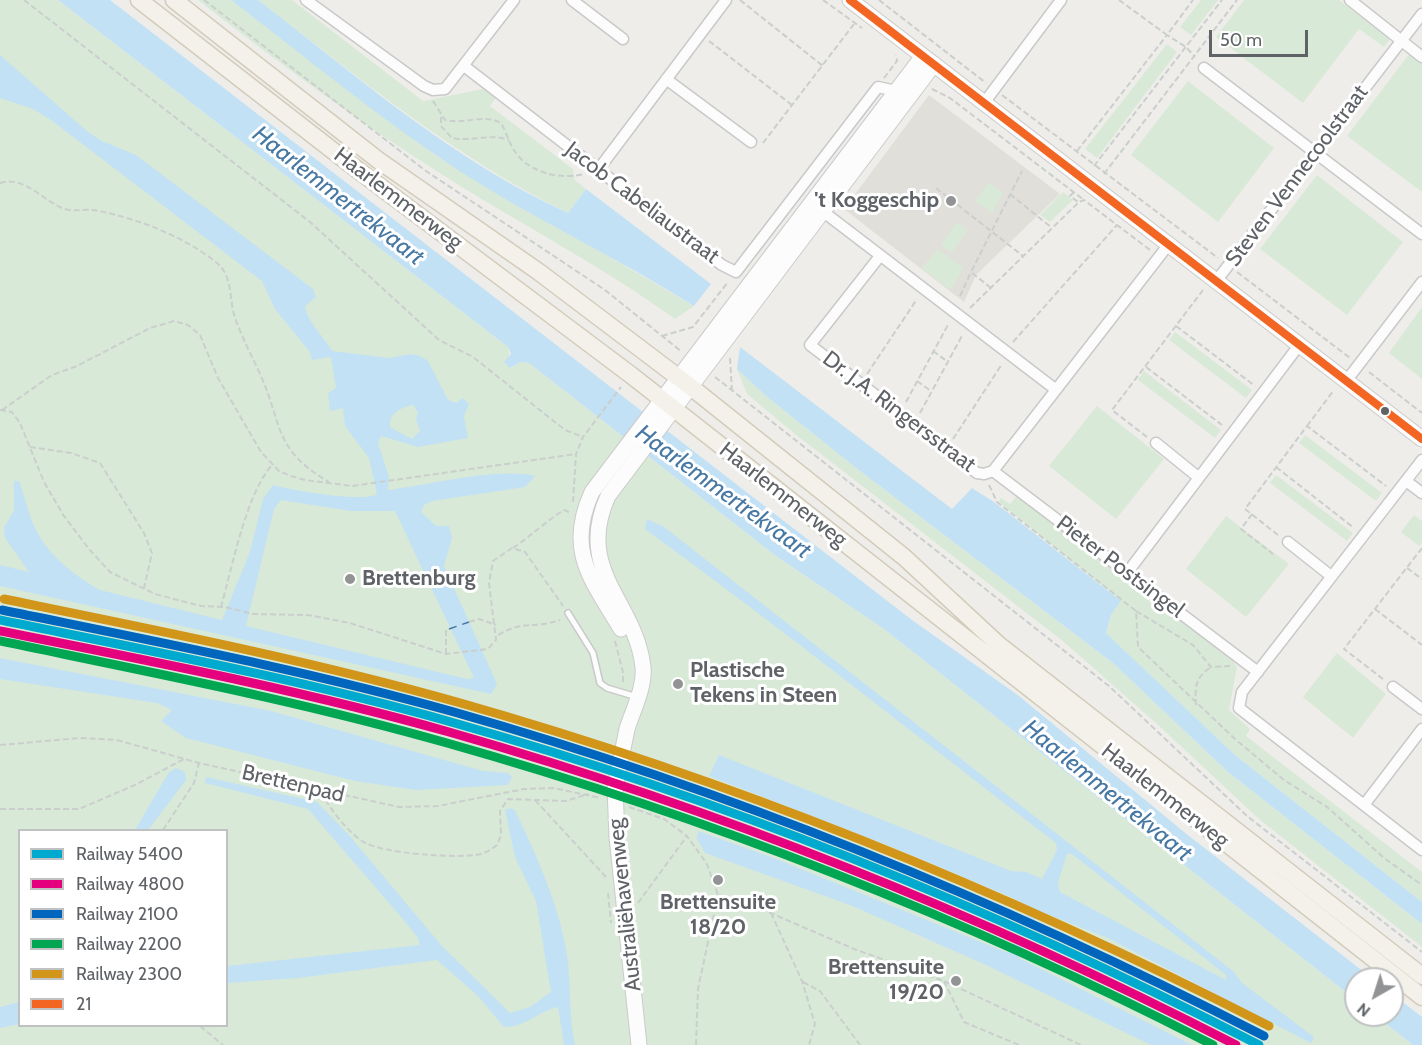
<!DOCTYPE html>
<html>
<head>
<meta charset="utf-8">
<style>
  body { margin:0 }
  #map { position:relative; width:1422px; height:1045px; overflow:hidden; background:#eeedea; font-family:Cabin,sans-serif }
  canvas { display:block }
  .legend { position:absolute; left:18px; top:829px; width:210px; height:198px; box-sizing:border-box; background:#fff; border:2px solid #bfc1c2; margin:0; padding:8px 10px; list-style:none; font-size:18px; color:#5f6367 }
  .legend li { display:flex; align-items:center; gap:12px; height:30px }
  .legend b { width:30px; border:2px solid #bfc1c2 }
  .north { position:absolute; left:1344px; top:967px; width:60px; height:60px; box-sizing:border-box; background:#fff; border:2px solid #bfc1c2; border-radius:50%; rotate:219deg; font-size:16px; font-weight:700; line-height:24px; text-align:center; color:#5f6367 }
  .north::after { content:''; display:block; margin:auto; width:21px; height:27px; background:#919395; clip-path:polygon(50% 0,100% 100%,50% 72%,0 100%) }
  .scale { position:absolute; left:1209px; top:30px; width:99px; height:27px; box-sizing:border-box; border:3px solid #5f6367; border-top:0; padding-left:8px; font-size:18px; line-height:21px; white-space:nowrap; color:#5f6367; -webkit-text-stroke:4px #fff; paint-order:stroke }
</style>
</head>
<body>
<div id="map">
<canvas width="1422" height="1045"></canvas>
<ul class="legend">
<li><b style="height:8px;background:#00a9ce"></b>Railway 5400</li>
<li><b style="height:8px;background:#e5007d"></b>Railway 4800</li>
<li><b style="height:8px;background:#0065bd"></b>Railway 2100</li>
<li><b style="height:8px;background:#00a651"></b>Railway 2200</li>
<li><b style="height:8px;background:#d1951a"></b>Railway 2300</li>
<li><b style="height:8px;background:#f26522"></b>21</li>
</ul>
<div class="north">N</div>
<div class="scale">50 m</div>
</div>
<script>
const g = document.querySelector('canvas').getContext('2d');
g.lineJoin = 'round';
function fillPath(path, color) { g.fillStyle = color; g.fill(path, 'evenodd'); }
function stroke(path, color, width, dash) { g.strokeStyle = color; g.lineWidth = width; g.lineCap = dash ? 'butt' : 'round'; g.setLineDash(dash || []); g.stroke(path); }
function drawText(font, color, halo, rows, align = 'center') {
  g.font = font + ' Cabin,sans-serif'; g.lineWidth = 6; g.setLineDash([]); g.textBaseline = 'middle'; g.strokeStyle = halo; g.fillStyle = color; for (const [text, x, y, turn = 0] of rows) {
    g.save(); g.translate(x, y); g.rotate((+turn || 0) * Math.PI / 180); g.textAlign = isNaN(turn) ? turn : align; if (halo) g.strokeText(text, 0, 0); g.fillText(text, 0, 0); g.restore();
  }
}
fillPath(new Path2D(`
  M929 95 1060 194 976 275 964 302 844 209Z`), '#e1dfda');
fillPath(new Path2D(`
  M0 0H58L508 347 511 368 521 362 529 363 776 556 884 629 1356 1000V1015H1375L1413 1045H0ZM20 830H226V1026H20Z
  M198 0H231L438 157 694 306 675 319C602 266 522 225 446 177 360 123 279 63 198 0Z
  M258 0H292L423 101 483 89 496 98 490 106 573 169 575 180 586 189 568 213C454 157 358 77 258 0Z
  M1201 0H1218L1191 35 1180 27Z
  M1244 0H1339L1390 39 1384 47 1359 29 1303 103 1216 37Z
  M1167 44 1177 52 1097 158 1085 149Z
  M1410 53 1422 63V192L1347 136Z
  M1188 81 1274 148 1218 222 1131 155Z
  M1317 175 1403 242 1347 315 1260 249Z
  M989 182 1003 193 992 213 975 201Z
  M1063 192 1073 200 1050 222 1040 215Z
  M957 222 968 230 951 253 941 245Z
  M938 249 963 268 951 290 922 268Z
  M1422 307V379L1389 353Z
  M1175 332 1252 390 1246 398 1169 340Z
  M737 369 766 396 860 471 1113 663 1228 772 1422 924V947L1260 820 1157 724 1064 642 795 434 747 394Z
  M1144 371 1221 430 1215 438 1138 380Z
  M1097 406 1164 459 1116 519 1049 466Z
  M1305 435 1382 493 1376 501 1299 443Z
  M1276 475 1353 533 1347 541 1270 483Z
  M1017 495 1233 661 1237 667 1229 710 1250 729 1246 736 1422 872V902L1235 755 1106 633 1111 615 1121 601 999 502 1001 498 1010 504Z
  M1414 515 1422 521V542L1419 546 1401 532Z
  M1226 516 1289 564 1246 617 1186 569Z
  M1337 653 1386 694 1353 738 1303 697Z`), '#d9e9d7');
fillPath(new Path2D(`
  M58 0H110L912 620 1019 696 1189 836 1373 979H1356V1000L884 629 776 556 529 363 521 362 510 368 504 362 511 354 508 347Z
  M231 0H258C357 76 453 161 568 213L586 189 711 284 694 306C618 258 536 220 461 172 381 120 307 58 231 0Z
  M0 55 88 132 102 141 136 155 313 289 316 297 305 306C307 321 324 337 332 351L389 358 411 354 420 356 428 361 448 400 456 403 463 398 469 404 464 416 468 438 418 447 381 436 378 443 389 477 388 490C430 485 495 467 535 476L525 487 432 501 424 505 421 512 436 526H449L452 538 444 566 497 684 491 694 0 586V565L29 572 5 538 4 528 14 510V481H19C25 497 28 514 36 530 48 555 76 577 100 590L222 620 250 552 263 499 273 485C291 490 363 503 377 494L369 458 345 426 343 408 330 411 328 393 336 388 331 357 312 360 310 352 275 309 262 281 51 120 33 109 0 98ZM413 405 418 412 416 419 420 431 412 439 390 427C389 413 400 408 413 405ZM281 500 351 511H395L474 678 467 679 246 626 274 509Z
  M740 347 952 509 972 488 994 502 1121 601 1111 615 1106 633 1235 755 1422 902V924L1228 772 1113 663 860 471 766 396 737 369Z
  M647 519 664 527 1234 972 1242 983 1314 1037 1311 1043 1108 938 1047 914 1039 913 1034 921 1026 918 1029 907 1013 898 897 849 709 776 719 755 1011 871 1026 872 1042 879 1057 850 1056 843C919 738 784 630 645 529ZM1067 854H1072L1226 975V980L1060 892 1058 882Z
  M0 658 271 711 483 771 508 773 512 777 508 785 416 790 355 781 186 738 161 721 172 710 157 703 0 679Z
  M176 768 185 772 186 780 148 830H135L169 772Z
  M206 777 317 802 348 834 442 946 510 1013 530 1007 551 992 536 901 515 857 505 810 510 808 515 810C538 859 561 909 568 962 571 990 569 1018 575 1045H564L558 1007C539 1011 524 1028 504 1027L478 996 437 960 298 978 227 983V966L420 945 418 938 402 918 308 809 205 783Z
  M698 831 774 858 1008 953 1014 943 1023 947 1019 958 1192 1045H1151L986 965 850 905 705 853 697 839Z
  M1392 994 1422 1017V1045H1413L1375 1015H1392Z
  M19 1002V1024L0 1028V1007Z`), '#c2e1f5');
stroke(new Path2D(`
  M449 629 469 622`), '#4778a3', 1.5, [8, 6]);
const lane = new Path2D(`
  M568 613 593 653 600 683 607 688 637 697`);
const street = new Path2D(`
  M306 0 424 86 433 90 445 89 514 0
  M572 0 623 39
  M1350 0 1422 57
  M464 66 722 265 736 272 878 87 896 91
  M1204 68 1422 234
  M666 79 751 142
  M984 103 1061 0
  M598 170 726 0
  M821 210 1055 389
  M880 256 810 345 977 473 984 474 993 471
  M1217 280 1422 14
  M1347 380 1422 282
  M1156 443 1198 477
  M1422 460 1242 692 1239 708 1422 850
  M993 471 1258 672
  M993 471 1169 244
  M1406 481 1422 493
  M1288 542 1331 576
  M1127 573 1300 344
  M1393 687 1422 709
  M1364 805 1422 729`);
const secondary = new Path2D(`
  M850 0 1422 439
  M621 629C592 580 565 551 592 492L923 56
  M627 729C633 710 645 687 643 667 636 602 574 571 608 496L934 64
  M617 837 639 1045`);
const primary = new Path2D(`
  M139 0 350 164 631 375 1422 997
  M174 0 378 160 539 272 691 387 904 557 999 645 1422 976`);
stroke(lane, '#c9c9c9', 8);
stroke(street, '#c9c9c9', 13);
stroke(secondary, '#cbcbcb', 17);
stroke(primary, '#d4ccba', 19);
stroke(new Path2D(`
  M24 0 310 222 439 340 473 357 565 430 583 437
  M204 0 426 171 605 290 682 352
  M740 0 823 66
  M823 0 862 28
  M879 0 986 83
  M1119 0 1167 35 1193 0
  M709 41 792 105
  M884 78 897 61 896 55
  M932 89 950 98 1084 200
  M1002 95 1218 258
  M433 101 445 120C465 125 482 113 501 123 507 133 509 144 516 153 530 173 561 180 584 174
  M441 117V126L452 138C472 142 489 133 509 140
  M763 143 854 24
  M1077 151 1167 35 1186 47 1195 57
  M1094 166 1222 0
  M1104 174 1237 0
  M0 183C25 175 45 203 65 209 74 212 84 209 93 210 134 217 184 236 217 263 233 276 229 300 235 318 242 338 252 356 261 376 283 427 274 450 329 482
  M936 188 1023 256
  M1074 192 1070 196 1078 202
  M1010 194 1052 228
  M1237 272 1350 358
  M991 288 971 272 1022 171
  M960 296 971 272
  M970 308 1079 202 1084 200 1150 250
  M1176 326 1255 386
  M662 336 693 327 728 282
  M1013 342 1117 225
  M933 351 948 362
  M730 358 732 391
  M1146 367 1222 425
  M1369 372 1422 413
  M867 374 917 299
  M715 377 1109 686 1247 816 1422 952
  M917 381 931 391
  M906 402 949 323
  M0 410 12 412 20 423 44 482 64 516 89 549 110 572 155 594 201 606 225 607 253 614 308 615 350 623 446 654 488 649 496 640 489 583 493 561 512 548 525 552 563 606
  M2 410 52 375 77 366 150 328 174 321 188 325 200 335 218 378 261 452 279 471 291 476 305 480 352 486 576 454
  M920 413 963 334
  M1307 426 1334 390
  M1147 437 1112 410 1203 290
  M953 439 1002 364
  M30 447 71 453 100 463 144 533 152 553 144 588
  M1276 467 1354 528
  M989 485 997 502 1136 611 1138 647 1235 739 1284 780 1327 807 1384 858 1422 885
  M573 502 576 454 583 437 621 387
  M1252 514 1241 529 1273 554
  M1278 535 1245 509 1307 426 1386 486
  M513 548C531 536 546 521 564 510L569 512
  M1407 568 1422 579
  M221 607C232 568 246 494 272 465
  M1375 609 1422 645
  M1136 611 1193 645 1211 667 1230 666
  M469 622 479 619 496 625
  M498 635C523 620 534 629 560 620
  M615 641 623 672V682
  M446 654V631L449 629
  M1383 679 1344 649 1422 548
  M1196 705C1195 686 1195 678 1211 667
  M0 745 80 738 117 740 199 763 399 807 438 806 524 789 553 788 601 798
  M321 792C331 810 345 829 362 841 381 854 459 859 481 854 487 852 492 849 497 845L501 835 500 811 508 799 566 801 588 794
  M535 800 606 877
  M629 807 664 819 687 836 707 864 718 895 698 989 696 1045
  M0 809H79L135 785 184 759
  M163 830 194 783 199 763
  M608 893 611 923
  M718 895 745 902 854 949 944 981 1081 1045
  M638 903 687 836
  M771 913 802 981 815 1024 809 1045
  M944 981 964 1022 1019 1045
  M803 982 820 991 860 1045
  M200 1026 223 1045`), '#cacfcd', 2, [6, 3]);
stroke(lane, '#fcfcfc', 5);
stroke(street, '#fcfcfc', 10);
stroke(secondary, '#fcfcfc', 15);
stroke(primary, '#f3f1ea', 16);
const secondaryBridge = new Path2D(`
  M617 837 615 788 627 729`);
stroke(secondaryBridge, '#cbcbcb', 17, []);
stroke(secondaryBridge, '#fcfcfc', 15);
stroke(new Path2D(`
  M850 0 1422 439`), '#f26522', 8);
stroke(new Path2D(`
  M0 620C151 651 303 680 451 722 732 801 1000 911 1259 1045`), '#00a9ce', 9);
stroke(new Path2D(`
  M0 631C150 661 301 690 449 732 722 810 984 915 1236 1045`), '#e5007d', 9);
stroke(new Path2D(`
  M2 610C153 641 305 670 454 712 736 792 1004 902 1264 1036`), '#0065bd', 9);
stroke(new Path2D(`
  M0 641C149 672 300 701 447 743 712 818 968 919 1213 1045`), '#00a651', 9);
stroke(new Path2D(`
  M4 599C156 630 308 660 457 702 739 782 1008 892 1269 1026`), '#d1951a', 9);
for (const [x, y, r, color] of [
  [951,201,6,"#919395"],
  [1385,411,5,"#5f6367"],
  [350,579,6,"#919395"],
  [678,684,6,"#919395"],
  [718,880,6,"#919395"],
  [956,981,6,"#919395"]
]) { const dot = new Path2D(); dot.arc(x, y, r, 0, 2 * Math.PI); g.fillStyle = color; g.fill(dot); stroke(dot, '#fff', 2); }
drawText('22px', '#5f6367', '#fff', [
  ["Steven Vennecoolstraat",1297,176,-53],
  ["Haarlemmerweg",398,199,37],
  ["Jacob Cabeliaustraat",642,203,37],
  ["Dr. J.A. Ringersstraat",899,412,37],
  ["Haarlemmerweg",783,495,38],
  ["Pieter Postsingel",1120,567,37],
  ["Brettenpad",293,784,13],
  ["Haarlemmerweg",1165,796,38],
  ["Australiëhavenweg",625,905,-96]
]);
drawText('bold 22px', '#5f6367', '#fff', [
  ["'t Koggeschip",939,201],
  ["Brettenburg",362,579,"left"],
  ["Plastische",690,671,"left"],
  ["Tekens in Steen",690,696,"left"],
  ["Brettensuite",718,903,"center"],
  ["18/20",718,928,"center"],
  ["Brettensuite",944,968],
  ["19/20",944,993]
], 'right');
drawText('italic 24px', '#4778a3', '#fff', [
  ["Haarlemmertrekvaart",338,196,38],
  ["Haarlemmertrekvaart",723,492,36],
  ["Haarlemmertrekvaart",1107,791,39]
]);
</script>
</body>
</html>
